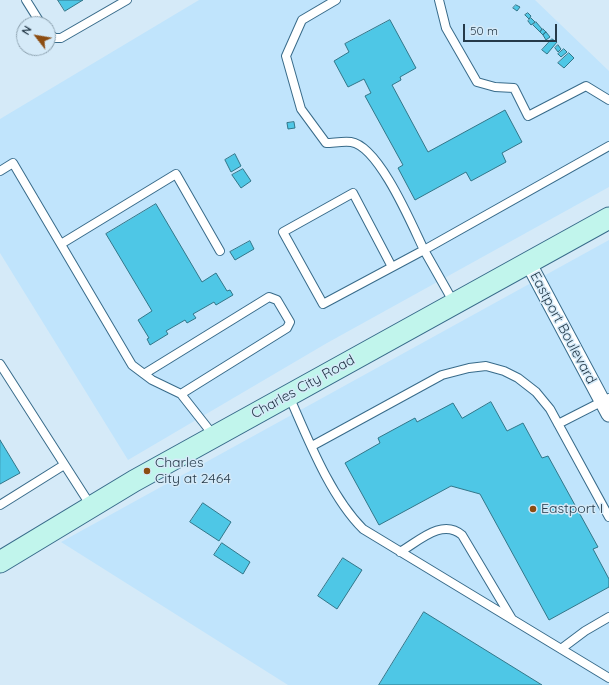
<!DOCTYPE html>
<html>
<head>
<meta charset="utf-8">
<style>
  body { margin:0 }
  #map { position:relative; width:609px; height:685px; overflow:hidden; background:#d5eaf8; font-family:Quicksand,sans-serif }
  canvas { display:block }
  .north { position:absolute; left:16px; top:16px; width:40px; height:40px; box-sizing:border-box; background:#d5eaf8; border:1px solid #8fa4b2; border-radius:50%; rotate:301deg; font-size:11px; font-weight:700; line-height:16px; text-align:center; color:#253a49 }
  .north::after { content:''; display:block; margin:auto; width:14px; height:18px; background:#8c4d12; clip-path:polygon(50% 0,100% 100%,50% 72%,0 100%) }
  .scale { position:absolute; left:463px; top:24px; width:94px; height:18px; box-sizing:border-box; border:2px solid #253a49; border-top:0; padding-left:5px; font-size:12px; line-height:14px; white-space:nowrap; color:#253a49; -webkit-text-stroke:3px #d5eaf8; paint-order:stroke }
</style>
</head>
<body>
<div id="map">
<canvas width="609" height="685"></canvas>
<div class="north">N</div>
<div class="scale">50 m</div>
</div>
<script>
const g = document.querySelector('canvas').getContext('2d');
g.lineJoin = 'round';
function fillPath(path, color) { g.fillStyle = color; g.fill(path, 'evenodd'); }
function stroke(path, color, width, dash) { g.strokeStyle = color; g.lineWidth = width; g.lineCap = dash ? 'butt' : 'round'; g.setLineDash(dash || []); g.stroke(path); }
function drawText(font, color, halo, rows, align = 'center') {
  g.font = font + ' Quicksand,sans-serif'; g.lineWidth = 3; g.setLineDash([]); g.textBaseline = 'middle'; g.strokeStyle = halo; g.fillStyle = color; for (const [text, x, y, turn = 0] of rows) {
    g.save(); g.translate(x, y); g.rotate((+turn || 0) * Math.PI / 180); g.textAlign = isNaN(turn) ? turn : align; if (halo) g.strokeText(text, 0, 0); g.fillText(text, 0, 0); g.restore();
  }
}
fillPath(new Path2D(`
  M199 0H535L609 71V187L327 343 128 460 0 253V119Z
  M609 240V685H288L61 542Z`), '#c0e4fc');
const building = new Path2D(`
  M58 0H83L65 11Z
  M516 5 520 7 517 11 513 8Z
  M528 13 531 16 529 19 525 15Z
  M531 18 535 22 531 25 528 21Z
  M390 20 416 68 400 77 401 80 392 85 428 152 505 110 522 142 502 153 506 162 471 181 466 172 415 200 398 168 403 165 365 96 371 93 364 79 348 87 334 61 349 52 345 44Z
  M536 22 542 29 540 32 533 25Z
  M543 29 546 32 543 35 540 32Z
  M546 32 550 37 546 40 543 35Z
  M552 39 557 42 547 54 542 50Z
  M558 45 561 49 558 52 555 48Z
  M564 49 567 52 561 57 558 54Z
  M569 53 574 58 564 68 558 63Z
  M294 122 295 128 288 129 287 123Z
  M235 154 241 166 231 172 225 160Z
  M243 169 251 181 241 188 232 175Z
  M156 204 202 282 216 273 227 291 230 290 233 295 216 305 214 302 193 314 196 318 187 323 185 320 166 331 168 334 150 345 147 339 149 338 138 320 152 311 106 234Z
  M250 241 254 249 235 260 230 252Z
  M491 402 507 431 523 423 542 458 548 456 598 547 593 549 609 579V587L549 620 480 494 451 486 379 525 345 463 380 443 378 438 415 418 417 422 453 403 462 418Z
  M0 440 20 473 0 484Z
  M203 503 231 522 219 541 190 522Z
  M222 543 250 562 243 574 214 555Z
  M343 558 362 570 337 609 318 596Z
  M424 612 542 685H379Z`);
fillPath(building, '#4ec7e6');
stroke(building, '#32778a', 1);
const lane = new Path2D(`
  M26 0 41 24
  M336 0 302 20 286 56 301 109 326 143C333 143 343 141 351 142 379 146 412 225 424 250L323 304 283 232 353 193 392 267
  M439 0 446 28 477 82 495 87 514 88 528 116 586 86 609 100
  M48 33 55 38H61L127 0
  M0 171 13 163 132 365 152 380 181 394 214 436
  M61 244 176 174 220 251
  M454 303 424 250 609 146
  M0 364 91 506
  M144 374 269 297 277 300 290 322 287 328 181 394
  M289 396C308 439 330 496 363 529L609 678
  M558 424 609 398
  M312 446 442 375 469 368 486 366 504 371 518 378 536 392 550 409 609 517
  M0 505 64 465
  M400 552C419 541 442 518 462 535L512 619
  M561 649 585 631 609 617`);
const street = new Path2D(`
  M528 262 609 414`);
const secondary = new Path2D(`
  M0 562 134 481 609 218`);
stroke(lane, '#386b8a', 10);
stroke(street, '#386b8a', 17);
stroke(secondary, '#386b8a', 23);
stroke(lane, '#fff', 8);
stroke(street, '#fff', 15);
stroke(secondary, '#c1f5ec', 21);
for (const [x, y, r, color] of [
  [147,471,4,"#8c4d12"],
  [533,509,4,"#8c4d12"]
]) { const dot = new Path2D(); dot.arc(x, y, r, 0, 2 * Math.PI); g.fillStyle = color; g.fill(dot); stroke(dot, '#d5eaf8', 1.5); }
drawText('14px', '#253a49', '#d5eaf8', [
  ["Eastport Boulevard",563,328,62],
  ["Charles City Road",303,387,-29]
]);
drawText('14px', '#253a49', '#d5eaf8', [
  ["Charles",155,463],
  ["City at 2464",155,479],
  ["Eastport I",541,509]
], 'left');
</script>
</body>
</html>
